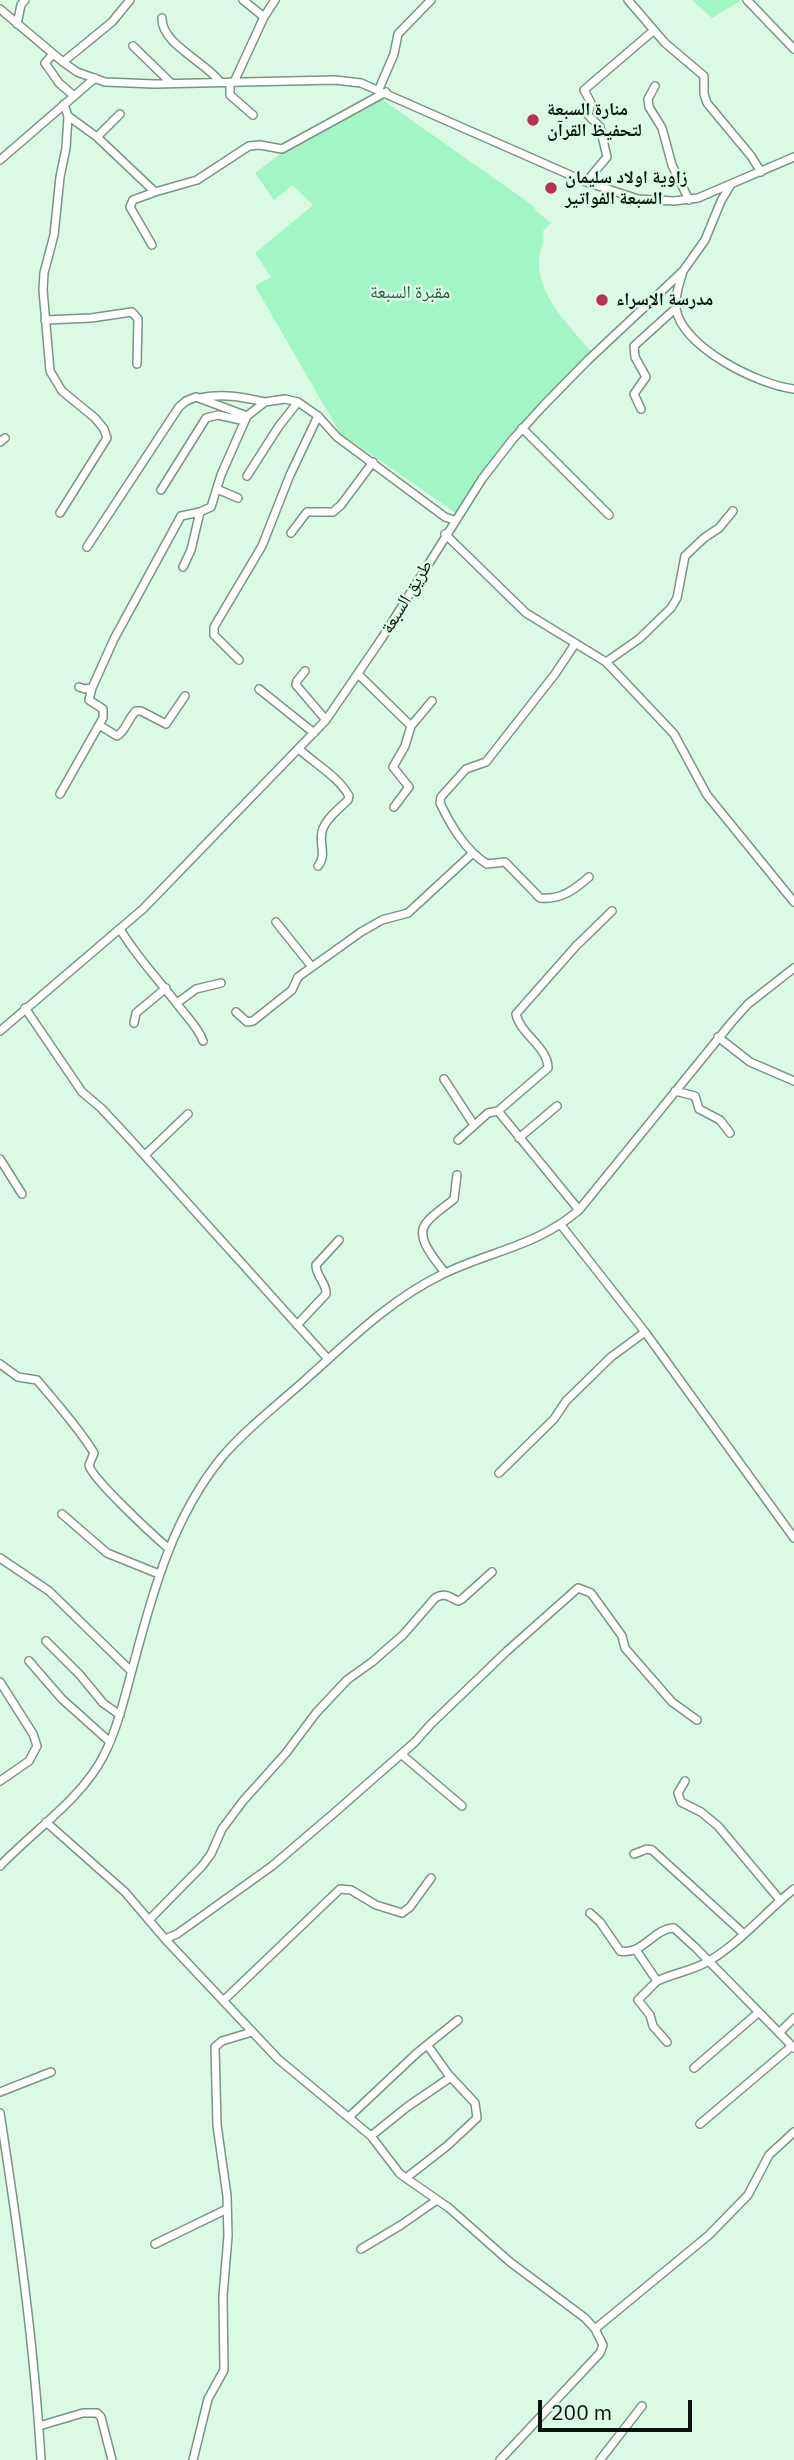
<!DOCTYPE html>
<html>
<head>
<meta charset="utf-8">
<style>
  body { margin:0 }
  #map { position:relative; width:794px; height:2460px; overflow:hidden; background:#dbfae6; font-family:"IBM Plex Sans",sans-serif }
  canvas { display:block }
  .scale { position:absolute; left:538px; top:2400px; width:154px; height:32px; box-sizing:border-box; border:4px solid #0a150f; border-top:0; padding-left:9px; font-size:21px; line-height:24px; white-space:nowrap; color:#0a150f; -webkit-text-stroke:5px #dbfae6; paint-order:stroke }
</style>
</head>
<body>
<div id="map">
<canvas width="794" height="2460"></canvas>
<div class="scale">200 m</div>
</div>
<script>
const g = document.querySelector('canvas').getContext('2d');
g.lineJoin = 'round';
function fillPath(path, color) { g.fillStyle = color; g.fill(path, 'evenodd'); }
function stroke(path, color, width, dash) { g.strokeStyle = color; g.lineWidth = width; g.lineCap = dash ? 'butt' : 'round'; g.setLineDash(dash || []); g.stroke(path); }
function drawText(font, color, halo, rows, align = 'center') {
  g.font = font + ' "IBM Plex Sans","Noto Naskh Arabic",sans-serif'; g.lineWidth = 5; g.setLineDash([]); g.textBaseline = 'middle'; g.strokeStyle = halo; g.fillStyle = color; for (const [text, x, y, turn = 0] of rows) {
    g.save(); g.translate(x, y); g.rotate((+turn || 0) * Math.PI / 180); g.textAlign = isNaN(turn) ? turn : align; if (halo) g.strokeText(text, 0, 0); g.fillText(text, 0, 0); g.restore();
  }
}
fillPath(new Path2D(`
  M692 0H739L740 1 712 18Z
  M380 98 535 207V210L551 223 543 231C546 242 538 252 539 264 540 299 570 326 591 352L474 487 456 513 340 433 255 286 271 277 255 253 313 205 292 185 274 200 255 173 283 152Z`), '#a2f5c4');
const minor = new Path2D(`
  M243 0 264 17
  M628 0 665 43 704 76V94L707 103 751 156 761 172
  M747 0 794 49
  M0 9 63 62 77 72 105 82 154 84 335 80 361 83 586 182 638 199 674 201 698 198 794 157
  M162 18C161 44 206 62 220 82
  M17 24 21 5 25 0
  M133 46 171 83
  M53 54 45 63 59 83 74 96
  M63 62 112 22 130 0
  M230 82V95L253 115
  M234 82 264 17 275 0
  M655 86 648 99 649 107 662 128 672 165 689 200
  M379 89 394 54 398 34 431 0
  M68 116 97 137 155 192 197 180 249 146 260 145 282 149 386 92
  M97 137 120 114
  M0 160 95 78
  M586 182 607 157 600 127 588 115 591 103 584 90 653 31
  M152 245 130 207 133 200 155 192
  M683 271C680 283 674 297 676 309 683 348 759 385 794 389
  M45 320 91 318 132 312 138 319 137 364
  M200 398C223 393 242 397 265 402
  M641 409 634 394 646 377 635 357 634 346 676 308
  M522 428 609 515
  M0 442 5 438
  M247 476 279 426 298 402
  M217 489 238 498
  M161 490 206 418 218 415 245 421
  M60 513 107 438 104 429 95 418 62 391 50 371 43 290 44 273 54 235 60 177 66 148 68 116 64 104
  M291 533 307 512H333L341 505 373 462
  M445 534 526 613 606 662 674 734 707 795 794 902
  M87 547 179 407 186 401 196 397 247 416
  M183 567 191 550 200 512
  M575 644 555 674 486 762 466 769 441 797 440 803C451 826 465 850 487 864L505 862 540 898C561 900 574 890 589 877
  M239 660 214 635V627L262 546 290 475 318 416
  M606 662 639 639 671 608 677 598 685 556 704 538 719 528 733 511
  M305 671 297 681 296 685 326 720
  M358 674 411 726 432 701
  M79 687 85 689 92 688 114 639 181 516 200 512 211 507 221 475 247 416 265 402 285 399 298 402 318 416 337 437 445 517 454 520
  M259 689 314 733
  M99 725 117 736C126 731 128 718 136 711H141L166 724 185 696
  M299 749C315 764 339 777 349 796L348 800C340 808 324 820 322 832 319 845 327 855 318 866
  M60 794 103 718V709L89 700 92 688
  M394 807 409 787 393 767 405 746 411 726
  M276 922 312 967
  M120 929C137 958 161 982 181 1009 189 1019 199 1029 203 1041
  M177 1003 196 989 221 983
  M25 1008 82 1092 101 1108 129 1138 328 1359
  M236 1012 247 1022 253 1021 292 990 298 977 361 932 382 920 408 913 473 853
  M134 1023 136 1013 166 988
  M0 1031 143 909 326 720 382 638 482 479 513 439 543 406 587 361 683 271 705 240 721 201 730 186
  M718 1037 750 1062 794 1081
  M444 1079 474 1125
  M675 1091 695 1096 699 1109 720 1120 730 1133
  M498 1111 579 1210
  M519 1138 557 1106
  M458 1140 488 1113 498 1111 548 1068C548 1047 520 1034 516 1014L576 946 612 911
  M145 1155 188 1114
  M0 1159 22 1194
  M561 1225 645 1332 794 1538
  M445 1273C436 1260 413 1237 427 1222 434 1213 445 1207 454 1199L457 1175
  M297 1325 326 1294C327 1283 316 1277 316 1265L339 1240
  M0 1364 18 1377 37 1380C57 1404 78 1427 94 1453L89 1465C91 1478 154 1536 168 1548
  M499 1473 554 1419 566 1401 611 1357 645 1332
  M62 1514 107 1553 159 1574
  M0 1558 49 1591 131 1671
  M46 1641 80 1675 103 1703 120 1715
  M29 1661 62 1699 110 1742
  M0 1682 33 1734 37 1746 29 1761 0 1781
  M401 1754 462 1806
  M685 1781 678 1793 681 1802 701 1812 718 1826 780 1900
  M46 1822 125 1892 165 1939 278 2059 371 2136 400 2174 449 2208 510 2262 585 2318 595 2329 603 2345 600 2353 500 2460
  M634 1854 647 1849 652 1850 744 1934
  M0 1866C34 1830 81 1800 104 1755 119 1725 126 1691 135 1659 154 1587 174 1516 222 1457 246 1429 276 1406 304 1381 347 1343 388 1301 441 1275 489 1251 536 1247 579 1210L731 1023 748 1004 794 968
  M590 1913 600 1922 620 1951C642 1956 654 1928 674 1928L696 1948 794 2048
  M149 1920 202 1866 211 1854 222 1829 243 1801 286 1753 316 1713 347 1680 372 1662 403 1635 435 1598C445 1592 449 1597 458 1601L462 1599 492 1572
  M165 1939 177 1934 272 1866 333 1814 415 1742 431 1724 507 1651 578 1588 591 1593 622 1636 625 1648 672 1702 697 1720
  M636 1950 657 1981C674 1973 692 1971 709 1961 741 1942 765 1912 794 1889
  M657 1981 638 2000 650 2015 653 2026 667 2042
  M223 2001 340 1889 351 1890 376 1905 402 1913 410 1907 431 1878
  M779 2033 794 2018
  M694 2068 759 2012
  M0 2092 51 2072
  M0 2113C18 2229 34 2343 41 2460
  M349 2117 417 2053 458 2020
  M700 2124 792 2046
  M371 2136 407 2107 451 2077
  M406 2178 447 2146 477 2118 475 2103 448 2074 428 2046
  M155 2244 227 2209
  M361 2249 401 2225 437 2200
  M595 2329 709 2235 748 2195 769 2155 794 2132
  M39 2426 83 2413H97L101 2417 112 2460
  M193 2460 208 2399 224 2370 223 2296 228 2236 227 2196 217 2125 215 2047 222 2041 252 2032
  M600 2460 642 2406`);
stroke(minor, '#799584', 10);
stroke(minor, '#fff', 7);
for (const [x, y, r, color] of [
  [533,120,7,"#bc2d59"],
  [551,188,7,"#bc2d59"],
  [602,300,7,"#bc2d59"]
]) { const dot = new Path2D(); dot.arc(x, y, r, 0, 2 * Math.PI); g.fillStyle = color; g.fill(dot); stroke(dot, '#dbfae6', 2.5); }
drawText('bold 18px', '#0a150f', '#dbfae6', [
  ["منارة السبعة",547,110],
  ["لتحفيظ القرآن",547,131],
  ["زاوية اولاد سليمان",565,178],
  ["السبعة الفواتير",565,199],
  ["مدرسة الإسراء",616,300]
], 'left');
drawText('18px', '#1a623f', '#dbfae6', [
  ["مقبرة السبعة",410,293]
]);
drawText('18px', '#0a150f', '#dbfae6', [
  ["طريق السبعة",407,597,-59]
]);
</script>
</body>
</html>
